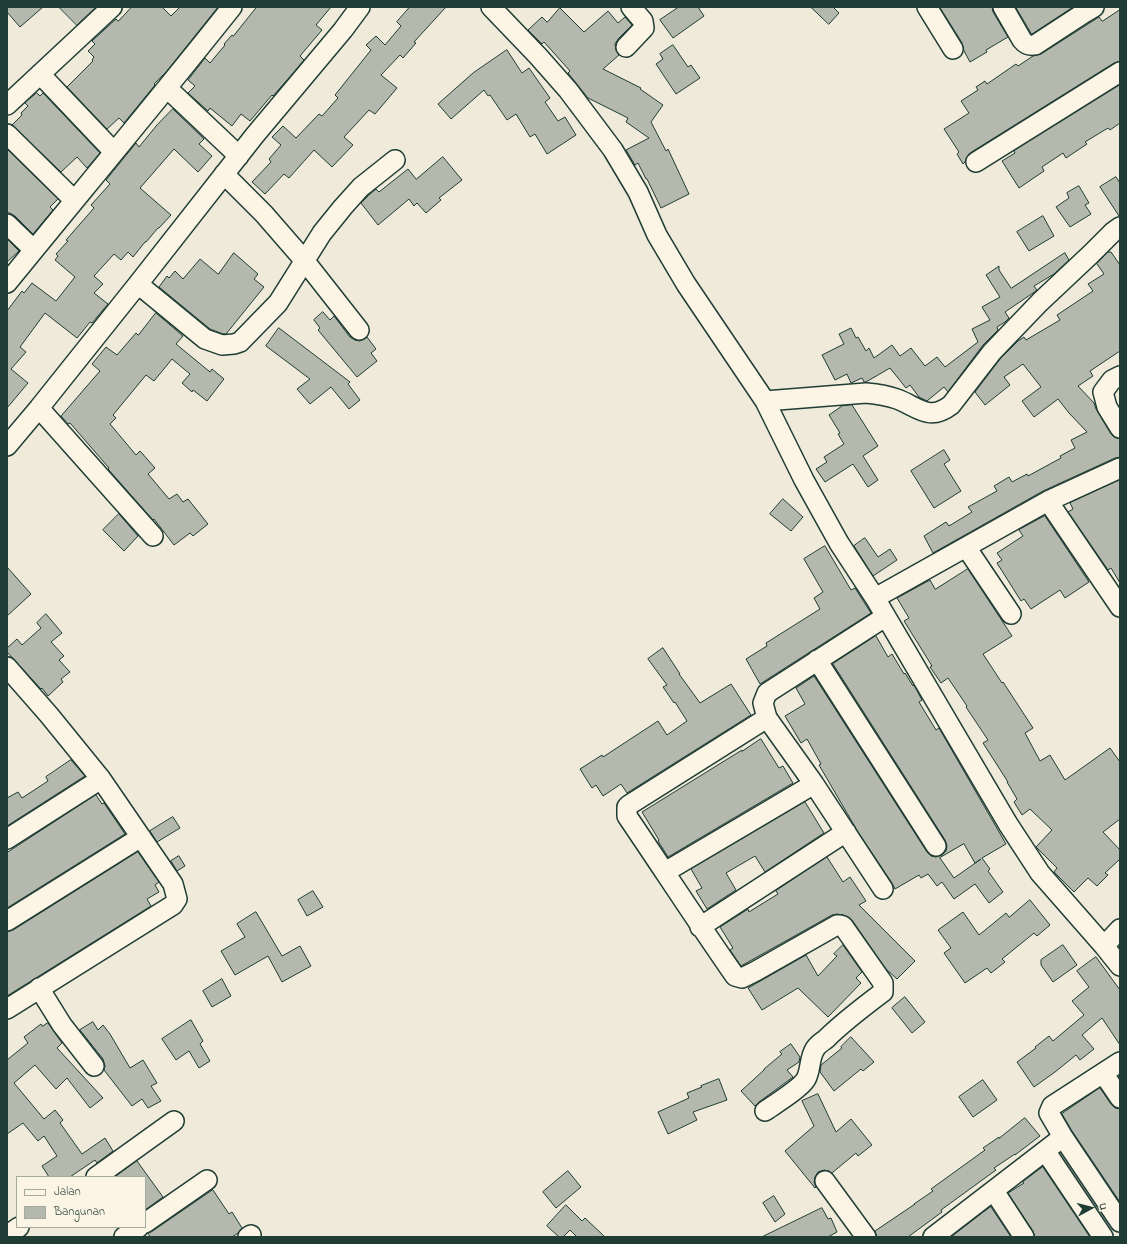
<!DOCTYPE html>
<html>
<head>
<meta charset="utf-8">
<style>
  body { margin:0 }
  #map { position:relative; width:1127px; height:1244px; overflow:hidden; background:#efeada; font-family:"Indie Flower",sans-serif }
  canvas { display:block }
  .frame { position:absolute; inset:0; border:8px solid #1f3d34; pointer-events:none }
  .legend { position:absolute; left:16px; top:1176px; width:130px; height:52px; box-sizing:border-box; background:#fcf5e5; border:1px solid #a4ab9e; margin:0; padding:5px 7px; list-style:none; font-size:12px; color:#1f3d34 }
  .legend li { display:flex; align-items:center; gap:8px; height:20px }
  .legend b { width:20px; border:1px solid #a4ab9e }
  .north { position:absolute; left:1071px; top:1188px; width:40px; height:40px; -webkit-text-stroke:3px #fcf5e5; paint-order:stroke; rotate:83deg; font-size:11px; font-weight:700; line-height:16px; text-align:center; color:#1f3d34 }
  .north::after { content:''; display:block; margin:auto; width:14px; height:18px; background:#1f3d34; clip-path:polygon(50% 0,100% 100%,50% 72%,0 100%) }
</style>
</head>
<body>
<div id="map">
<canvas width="1127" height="1244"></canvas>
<div class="frame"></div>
<ul class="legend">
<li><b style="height:5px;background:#fcf5e5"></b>Jalan</li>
<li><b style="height:11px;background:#b5b9ad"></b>Bangunan</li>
</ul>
<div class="north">U</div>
</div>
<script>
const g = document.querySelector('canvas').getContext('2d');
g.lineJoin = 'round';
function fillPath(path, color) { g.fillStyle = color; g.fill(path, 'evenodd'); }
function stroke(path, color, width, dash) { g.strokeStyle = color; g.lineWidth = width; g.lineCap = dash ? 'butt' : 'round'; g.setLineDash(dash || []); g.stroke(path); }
const building = new Path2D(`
  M7 7H43L20 27 7 12Z
  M59 7H96L77 25Z
  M132 7H162L171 16 180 7H218L166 72 154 84 155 85 124 123 119 118 107 129 67 87 93 61 92 60 94 57 88 51 95 44 92 41 116 19 118 21Z
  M257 7H331L316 25 322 30 300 56 304 60 294 72 273 96 272 95 250 121 241 114 232 126 210 108 208 111 188 93 195 86 188 80 205 58 210 63 225 45 224 44 232 35 233 36Z
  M410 7H446L414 42 416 43 403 58 400 55 381 75 397 88 375 114 369 110 344 137 353 145 332 167 314 150 289 178 284 174 265 194 252 182 271 162 269 159 281 145 272 137 283 126 296 138 319 114 322 116 338 98 335 95 371 50 366 45 376 36 385 45 401 26 397 22Z
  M679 7H698L704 16 673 38 660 20Z
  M811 7H833L839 13 829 24Z
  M940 7H992L993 12 1008 37 986 50 987 52 970 62 964 51 962 43Z
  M1016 7H1073L1032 34Z
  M560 8 584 32 608 11 618 23 625 17 632 25 618 39 615 44 616 50 619 55 603 69 641 88 640 89 663 105 651 122 666 151 668 149 689 194 661 208 647 179H646L638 163 635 165 626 150 649 138 626 122 628 118 588 98 568 73 570 71 544 42 542 44 528 30 542 17 547 22Z
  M1120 10V61L1114 63 970 153 967 157 965 162 963 164 957 154 959 152 944 129 969 113 961 101 978 90 976 87 985 81 987 84 1016 64 1018 66 1033 56 1041 54 1099 17 1102 21Z
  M673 45 688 67 691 65 700 78 676 94 656 64 663 59 660 54Z
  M507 50 522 73 529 68 550 98 545 102 558 121 565 117 576 135 547 154 535 134 530 137 516 114 507 120 490 95 488 96 484 90 451 119 438 104 473 73Z
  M1120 85V123L1110 130 1108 128 1085 142 1087 144 1066 158 1063 153 1042 167 1044 171 1019 188 1002 161 1015 153 1014 151Z
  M37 93 40 96 43 93 100 153 87 168 77 157 61 172 12 125 22 115 21 113 28 106 25 103Z
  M173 109 204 139 199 144 212 156 198 172 174 149 140 188 171 215 159 228H158L146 242H145L133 257 128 252 121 260 114 254 94 276 103 284 94 293 108 304 92 323 90 322 77 338 45 313 20 347 26 352 11 369 28 383 7 408V311L22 291 24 293 32 283 56 301 75 277 55 260 58 256 56 254 68 241 66 240 94 208 91 205 110 184 106 180 136 143 139 147 157 125Z
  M7 149 58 199 50 207 53 210 33 234 15 216 10 213H7Z
  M443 157 462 180 439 198 441 200 426 213 417 203 414 206 409 199 378 225 361 203 369 195 376 189 379 192 408 169 416 179Z
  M1116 177 1120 183V216H1119L1100 187Z
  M1079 186 1089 203 1085 205 1091 214 1070 227 1056 207 1069 198 1067 193Z
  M1043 216 1054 236 1029 251 1017 232Z
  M7 239 19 251 7 262Z
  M1108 252H1111L1120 265V351L1090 371 1093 376 1078 386 1094 403 1096 409 1111 434 1114 437 1120 439V457L1115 458 1043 491 933 553 924 536 946 522 949 526 972 512 968 507 997 491 994 486 1009 477 1012 482 1027 474 1028 476 1061 458 1060 456 1075 448 1071 440 1087 432 1069 413 1058 399 1034 417 1022 401 1041 387 1023 364 1004 377 1010 385 985 405 975 392 1000 359 1018 341 1024 337 1026 340 1060 320 1057 315 1093 291 1088 284 1104 274 1097 264Z
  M234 253 258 274 254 279 264 287 226 334H223L210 329 159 287 167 276 169 278 175 271 183 279 200 259 218 274Z
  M1065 253 1069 260 1054 274 1034 286 1037 290 1033 293 1005 312 1009 318 1005 322 997 327 998 330 983 345 948 392 944 387 927 401 919 397 910 385 906 388 890 368 866 382H864L862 378 851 383 847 374 835 380 822 355 844 344 839 334 851 328 856 338 858 337 866 351 869 348 874 358 892 345 900 356 911 348 925 366 937 357 945 367 978 342 972 329 990 320 982 307 1000 297 986 275 999 266V270L1011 288Z
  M323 312 330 320 334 316 350 337 355 340 360 341 367 337 376 349 371 353 377 361 357 377 318 330 320 328 314 320Z
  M156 313 183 336 176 344 210 372 212 369 224 379 207 401 193 390 192 392 182 383 190 374 172 359 154 381 146 375 113 415 116 418 110 424 136 455 140 451 155 468 148 474 169 499 177 494 183 502 188 499 208 524 193 536 190 533 174 545 154 519 153 520 108 469 109 468 70 423 68 424 61 416 100 371 92 364 106 347 117 355 136 333 138 335Z
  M279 328 350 382 348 384 360 400 349 409 331 387 310 404 297 389 310 379 266 346Z
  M852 405 878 446 863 456 878 480 868 487 853 464 825 482 816 469 827 462 824 457 844 444 838 434 840 433 829 415 842 406Z
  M944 450 950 460 944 464 961 491 934 508 911 471Z
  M1120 480V583L1111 568 1108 570 1068 512 1073 509 1070 503Z
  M783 499 803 517 791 531 770 514Z
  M119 514 138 536 124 551 103 530Z
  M1045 516 1089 582 1065 598 1060 590 1031 609 1024 599 1021 601 997 563 1002 560 997 553 1023 536 1019 530Z
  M865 538 878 557 890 549 897 560 873 576 854 546Z
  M825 546 851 590 855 588 871 613 760 684 746 659 767 646 766 643 820 609 814 598 823 592 804 559Z
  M7 567 31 594 7 616Z
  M968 569 1012 636 983 654 1002 683 1003 682 1033 728 1025 733 1040 761 1050 755 1065 780 1110 748 1120 762V819L1103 832 1120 850V859L1105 873 1108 875 1097 886 1088 878 1074 892 1054 872 1057 868 1036 847 1052 830 1030 809 1022 815 1014 802 1017 799 1007 782H1008L983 743 988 740 966 707 967 706 948 678 941 683 930 667 932 666 904 621 909 618 897 598 930 580 935 589Z
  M46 614 62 633 51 642 64 656 59 660 70 672 61 679 63 682 48 696 42 688 41 689 7 652V648L17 639 22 645 41 628 37 623Z
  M876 636 888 657 892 654 904 674 905 673 913 686 914 685 922 700 919 702 936 730 939 728 1006 844 982 858 990 869 988 871 1003 892 989 903 975 884 954 899 942 882 937 886 928 874 921 878 919 875 895 889 892 883 858 832 819 765 821 764 807 739 801 743 785 716 805 704 796 688 814 676 927 852 931 856 936 857 942 855 946 851 947 846 945 840 833 664ZM964 844 975 863 981 859 954 878 940 858Z
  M663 648 680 674H679L700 703 731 684 751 715 627 793 621 784 603 796 596 785 592 788 580 769 602 755 603 757 658 721 667 735 687 721 675 702 674 703 663 687 667 685 648 659Z
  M761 739 779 768 783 766 793 783 668 857 658 841 659 840 642 812 742 750V751Z
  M71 760 85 776 7 826V798L18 792 22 798 48 781 46 777Z
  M96 795 102 804 104 803 125 834 7 908V853Z
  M805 802 824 833 765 872 755 856 726 873 736 890 707 909 696 891 702 888 691 869Z
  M173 817 180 828 157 842 150 831Z
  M138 852 159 882 155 885 159 892 147 899 151 906 7 996V932L13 930Z
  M179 856 185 866 177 871 171 861Z
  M827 857 843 882 850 877 866 901 859 905 915 961 897 979 886 969 852 920 843 915 837 914 832 915 741 966 730 950 733 948 720 927 748 909 749 912 752 910 778 894 776 891Z
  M313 891 323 907 307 916 298 900Z
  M1030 900 1050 925 1037 936 1034 933 1002 959 1005 962 991 973 987 968 965 983 944 953 951 948 938 930 963 912 979 935 1006 913 1009 917Z
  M256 912 282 956 300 946 311 966 282 982 268 956 235 975 221 951 245 937 237 924Z
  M843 945 862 972 856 978 861 983 828 1017 798 988 762 1010 748 988 806 955 818 976 837 956 834 954Z
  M1063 945 1077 965 1053 982 1041 965V960Z
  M1096 957 1120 990V1045L1102 1018 1082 1035 1094 1049 1080 1060 1076 1055 1055 1072 1034 1087 1017 1062 1036 1048 1035 1047 1049 1036 1053 1041 1084 1015 1072 1001 1089 987 1077 971Z
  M222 979 231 996 212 1007 203 991Z
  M905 997 925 1022 912 1033 892 1008Z
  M191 1020 203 1041 200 1044 210 1061 199 1068 189 1051 176 1060 162 1039Z
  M93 1022 98 1030 103 1025 110 1034 130 1068 143 1060 157 1083 151 1086 161 1101 148 1108 142 1099 132 1106 104 1070 105 1066 103 1059 80 1030Z
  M48 1023 62 1043 57 1048 103 1098 90 1108 67 1078 56 1089 35 1065 14 1083 44 1119 55 1110 63 1120 60 1123 82 1154 105 1138 113 1151 97 1163 95 1160 70 1177H49L42 1166 57 1156 44 1136 38 1141 23 1123 7 1134V1060L28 1043 24 1037 41 1024 42 1026Z
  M851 1037 874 1062 863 1071 861 1069 834 1091 820 1072 821 1065 842 1048 841 1047Z
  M791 1044 800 1057 799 1062 787 1070 793 1077 759 1102 755 1106 741 1091 764 1070V1069L782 1054 780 1052Z
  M719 1079 727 1100 693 1112 697 1120 668 1134 658 1112 689 1098 687 1093 702 1087 701 1086Z
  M983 1080 997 1100 973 1117 959 1097Z
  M1100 1088 1111 1104 1115 1108 1120 1109V1202L1072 1131 1062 1114Z
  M818 1094 836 1132 851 1119 872 1145 858 1156 856 1153 832 1173 829 1171 824 1170 818 1172 815 1177 814 1182 816 1187 815 1188 785 1151 814 1126 802 1101Z
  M1025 1118 1040 1136 1015 1155V1154L994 1168 996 1170 941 1210 942 1212 908 1237H877L875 1231 915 1204H914L933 1191 931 1189 985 1150 983 1148 999 1137V1138Z
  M137 1161 163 1197 145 1210V1177H115Z
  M1043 1167 1090 1237H1035L1033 1231 1008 1193 1024 1183 1023 1182Z
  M568 1171 581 1187 556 1208 543 1192Z
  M213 1190 229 1214 232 1212 242 1228 238 1233 232 1237H150L148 1233 151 1232Z
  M774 1196 785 1214 775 1222 763 1203Z
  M566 1205 582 1221 585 1218 605 1237H577L570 1230 563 1237H559L547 1226Z
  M991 1207 1011 1237H951L982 1213Z
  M822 1208 828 1219 831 1218 837 1232 828 1237H762Z`);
fillPath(building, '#b5b9ad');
stroke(building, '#1f3d34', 1);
const minor = new Path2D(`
  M491 7 538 56 568 90 613 150 638 192 657 235 686 284 765 401 804 480 839 543 875 598 1008 824 1040 873 1104 946 1120 966
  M927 7 953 49
  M1003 7 1022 40C1026 45 1029 46 1035 45L1084 13 1094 7
  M626 47 644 28 643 21 631 7
  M40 74 114 152
  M167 88 239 156
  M7 105 112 7
  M7 134 74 200
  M976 162 1120 72
  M224 174 264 214 304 260 359 330
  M7 224 34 250
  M7 283C82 191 158 100 232 7
  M138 284 205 339 222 345 234 344 240 342 278 303 322 233 343 207 361 187 395 160
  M1120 376 1112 380 1103 392 1107 407 1120 428
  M765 401 866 393C877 394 886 395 897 399 918 407 929 422 951 405L992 352 1040 302 1091 254 1113 232 1120 227
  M39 408 153 536
  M7 446 39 408 138 284 255 135 343 30 360 7
  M1048 501 1120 607
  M966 547 1011 614
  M875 598 1048 501 1120 468
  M817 660 936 846
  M7 667 49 715 101 779 173 884 177 899 173 905 7 1009
  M7 839 101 779
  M665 872 814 784
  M883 889 814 784 767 718 763 703 767 693 885 617
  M7 921 141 837
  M700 927 846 832
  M1104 946 1120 929
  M39 988 62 1025 94 1066
  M1120 1062 1052 1106 1049 1113 1063 1137 1120 1222
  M1103 1073 1120 1098
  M765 1111C775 1104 801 1088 806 1079 811 1070 809 1058 815 1049 817 1045 822 1042 826 1039 843 1022 863 1007 883 992V983L843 926 840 925H837L756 971 742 978 735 976C698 923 663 869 627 816V807L629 805 767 718
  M1046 1152 1103 1237
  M96 1177 174 1121
  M825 1181 866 1237
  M994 1191 1024 1237
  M145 1223 207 1180
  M12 1232 19 1227
  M124 1237 139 1227
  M248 1237 251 1235
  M933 1237 1063 1137`);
stroke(minor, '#1f3d34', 22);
stroke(minor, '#fcf5e5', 19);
</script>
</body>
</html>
